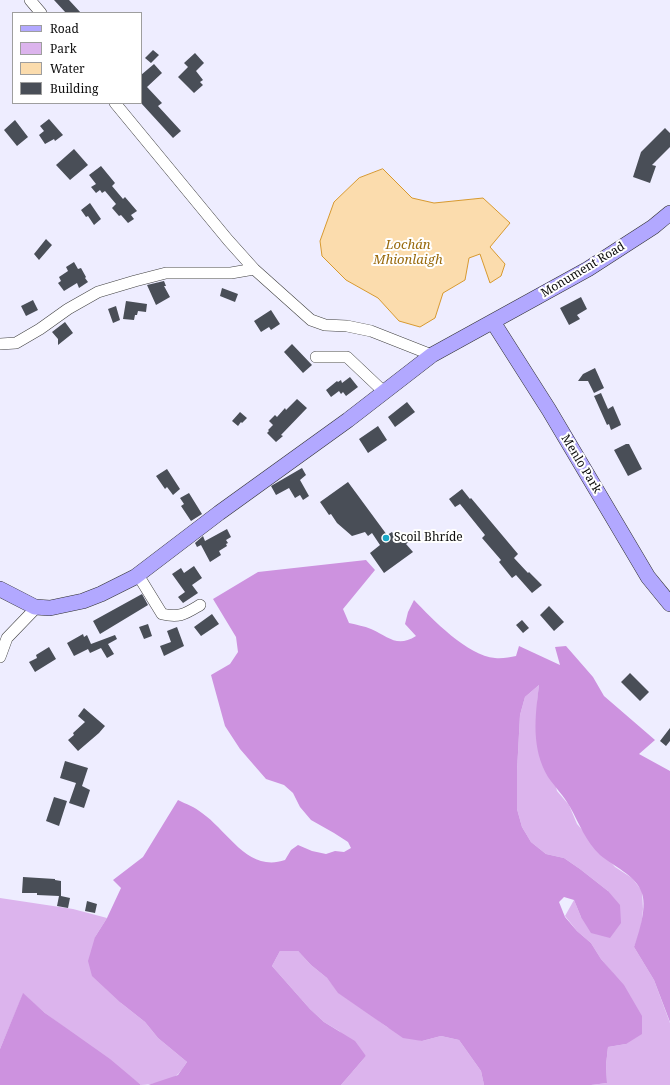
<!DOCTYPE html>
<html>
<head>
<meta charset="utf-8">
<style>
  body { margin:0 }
  #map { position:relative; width:670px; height:1085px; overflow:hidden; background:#eeedff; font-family:"Noto Serif",serif }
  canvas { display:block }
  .legend { position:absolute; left:12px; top:12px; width:130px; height:92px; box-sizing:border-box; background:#fff; border:1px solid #9e9e9e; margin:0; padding:5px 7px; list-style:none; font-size:12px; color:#0d0d0d }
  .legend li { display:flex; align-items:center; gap:8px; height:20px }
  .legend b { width:20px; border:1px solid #9e9e9e }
</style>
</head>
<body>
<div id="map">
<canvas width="670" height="1085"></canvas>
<ul class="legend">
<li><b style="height:5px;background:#b2a8ff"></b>Road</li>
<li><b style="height:11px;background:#dcb4ed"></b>Park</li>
<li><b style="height:11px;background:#fbdcad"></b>Water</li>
<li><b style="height:11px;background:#494e57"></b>Building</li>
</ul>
</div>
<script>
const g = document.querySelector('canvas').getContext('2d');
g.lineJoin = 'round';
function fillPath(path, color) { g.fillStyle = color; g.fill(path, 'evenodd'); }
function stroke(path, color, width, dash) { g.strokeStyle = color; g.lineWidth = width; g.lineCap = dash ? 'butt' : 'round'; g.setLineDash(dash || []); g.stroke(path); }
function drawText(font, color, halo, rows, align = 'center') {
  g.font = font + ' "Noto Serif",serif'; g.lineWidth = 4; g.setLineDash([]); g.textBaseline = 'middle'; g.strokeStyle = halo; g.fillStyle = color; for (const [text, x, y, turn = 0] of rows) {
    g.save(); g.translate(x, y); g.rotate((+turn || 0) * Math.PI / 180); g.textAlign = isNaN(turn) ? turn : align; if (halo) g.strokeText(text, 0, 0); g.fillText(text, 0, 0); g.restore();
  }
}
fillPath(new Path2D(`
  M539 685 537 703 557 791 569 805 577 824 615 867 632 878 642 891 643 909 641 929 634 947 654 980 670 1023V1085H591L607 1083 606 1065 608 1047 626 1044 612 972 601 959 591 943 577 931 565 916 574 900 581 917 608 891 580 869 564 858 546 854 531 842 522 827 517 809V771L520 715 525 697Z
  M0 898 73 909 107 918 95 937 121 1003 145 1022 158 1038 187 1062C184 1066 181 1072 177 1075 169 1081 151 1085 141 1085L45 1013 23 994 0 1049Z
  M280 951H298L311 965 327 978 339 993 371 1015 387 1027 422 1041 441 1036 459 1040 481 1071 484 1085H341L366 1056 339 1031 324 1022 310 1009 272 966Z`), '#dcb4ed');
fillPath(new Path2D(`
  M366 560 375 570 343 609 349 623C357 625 364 626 371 629 389 637 397 648 416 636L405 624 408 612 414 600C432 619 468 656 495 658 502 659 510 657 516 656L519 646 560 665 555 647 566 646 593 677 604 696 655 740 639 754 670 771V1022L654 980 634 947C639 933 648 905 641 891 635 875 613 866 600 855 586 842 579 823 570 807 564 796 555 787 548 777 531 748 535 717 539 685L525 697 520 715 517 771V809L522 827 531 842 546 854 564 858 580 869 608 891 620 905 621 923 610 938 591 933 581 917 574 900 564 897 559 902 565 917 577 931 591 943 601 959 624 985 642 1016V1034L626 1044 608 1047 606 1065 607 1083 591 1085H484L481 1071 459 1040 441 1036 422 1041 403 1038 338 993 327 978 311 965 298 951H280L272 966 310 1009 324 1022 355 1041 366 1056 341 1085H148L178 1075 187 1062 158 1038 145 1022 121 1003 92 976 88 961 95 937 107 918 121 888 113 880 143 857 178 800C186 804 195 807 202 813 228 831 248 873 285 860L291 850 298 845 312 851 326 854 335 851 344 852 351 848 348 842 334 833 311 820 300 807 293 793 284 785 266 779 240 749 225 726 211 675 230 664 238 652 236 637 213 599 258 572Z
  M23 993 45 1013 110 1059 141 1085H0V1049Z`), '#cd92df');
const water = new Path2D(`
  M383 169 412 198 434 203 483 198 510 223 490 247 505 264 501 276 490 283 480 254 469 258 465 280 443 293 435 318 420 327 399 321 378 298 346 280 322 256 320 241 334 202 359 178Z`);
fillPath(water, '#fbdcad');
stroke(water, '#d7992f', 1);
fillPath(new Path2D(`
  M54 0H69L81 13H66Z
  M153 50 159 55 151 63 145 58Z
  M195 53 204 63 196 71 203 80 200 82 203 85 194 93 178 77 188 67 184 63Z
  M154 64 162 73 147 87 162 103 158 106 181 131 173 138 141 103V75Z
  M49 119 63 135 55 141 54 139 45 144 39 135 44 131 40 126Z
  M15 120 28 137 17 146 4 130Z
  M665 128 670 133V147L652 165 656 166 650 183 633 177 641 152Z
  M74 149 88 165 70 180 56 165Z
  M101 166 115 183 112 186 123 199 125 197 137 211 131 215 134 219 128 223 121 215 119 216 112 208 116 204 105 191 102 193 100 190 96 193 91 187 96 184 89 175Z
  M90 203 101 219 94 225 88 216 86 217 81 210Z
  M46 239 52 245 39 260 34 254Z
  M74 262 78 269 81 268 86 277 85 278 88 282 79 288 77 283 64 291 58 283 61 281 59 277 68 271 66 267Z
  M164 281 166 286H164L170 297 156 305 147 285Z
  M222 288 238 294 235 302 220 296Z
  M581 297 587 309 577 315 580 319 569 325 560 308Z
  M33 300 38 310 26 316 21 306Z
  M126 301 147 304 146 312 138 311 137 315H135L134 320 123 319Z
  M116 306 120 320 113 323 108 309Z
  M271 310 280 324 271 330 269 327 261 332 254 321Z
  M65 322 73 333 58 345V339L52 332Z
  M292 344 312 365 303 373 284 352Z
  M595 368 604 388 594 393 588 381H578L583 374Z
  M350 377 358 387 346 396 343 392 341 394 339 391 331 397 326 390 337 381 338 382 341 380 342 383Z
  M601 393 608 409 613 406 620 422 621 425 611 430 609 424 607 425 594 396Z
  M297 399 307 408 281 435 283 436 276 442 267 433 269 431 268 430 273 425 269 421 275 415 277 417 285 408 286 410Z
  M407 402 415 412 395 427 388 417Z
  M240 412 247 418 242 423 241 422 238 426 232 421Z
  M378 426 387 440 368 453 359 439Z
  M626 444H629L642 469 628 476 614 450Z
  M302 468 306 475 300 480 309 496 303 500 300 495 295 498 289 488 276 495 271 486Z
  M167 469 180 489 173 495 167 487 165 489 156 476Z
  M348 482 387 535 392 532 398 541 408 533 413 539 406 544 413 552 384 573 370 553 380 545 372 533 368 536 365 532 352 536 337 523 331 514 329 515 320 502Z
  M462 489 470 499 471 498 518 554 514 558 528 573 529 572 542 585 532 593 516 575 512 578 499 562 501 560 482 538 485 535 460 504 455 507 449 499Z
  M189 493 202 514 191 521 181 506 184 504 180 498Z
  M227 529 231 537 226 540 228 543 226 544 227 546 219 551 221 555 210 562 201 545 197 547 195 543 203 536 205 541Z
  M194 566 202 578 192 585 198 593 183 603 178 597 185 592 172 574 181 568 184 573Z
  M142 594 148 605 100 634 93 621Z
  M549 606 564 622 554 631 540 615Z
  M212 614 219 624 201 636 194 627Z
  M522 620 529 628 523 633 516 625Z
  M148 624 152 636 144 639 139 627Z
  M177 627 184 646 164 656 160 646 171 642 167 631Z
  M83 634 84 637 87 635 91 644 115 635 117 639 108 644 114 654 107 658 101 648 90 653 88 649 74 656 67 643Z
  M49 647 56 659 35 672 29 662 37 658 36 655Z
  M630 673 649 692 640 701 621 682Z
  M84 708 105 726 99 733 78 751 68 740 74 735 73 733 85 722 78 716Z
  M670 728V741L666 746 660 741Z
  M65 761 88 768 82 786 90 790 84 808 69 803 76 783 60 778Z
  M54 797 67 801 59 826 46 821Z
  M23 877 55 879V880L61 881V896L70 898 68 908 57 906 59 896 37 895V893H22Z
  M87 901 97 904 95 913 85 911Z`), '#494e57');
const street = new Path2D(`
  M30 0 41 13
  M115 103 228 240 254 269 311 320 325 325 347 326 371 331 432 355
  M0 344 16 343 40 329 68 309 98 292 135 281 166 273H231L254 269
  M316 357H347L384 392
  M138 575 162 614C180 618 185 614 200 605
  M0 657 7 638 33 611 35 607`);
const secondary = new Path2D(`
  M493 322 549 410 648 577 670 604
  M0 589 35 607 50 608 83 601 101 594 135 577 219 513 348 420 432 355 588 269 653 227 670 213`);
stroke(street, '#404040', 12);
stroke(secondary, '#2f2f2f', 16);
stroke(street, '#fff', 11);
stroke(secondary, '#b2a8ff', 15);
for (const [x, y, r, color] of [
  [386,538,4,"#1aa8c8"]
]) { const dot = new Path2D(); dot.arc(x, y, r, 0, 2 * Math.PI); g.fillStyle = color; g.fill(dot); stroke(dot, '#fff', 1.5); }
drawText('12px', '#0d0d0d', '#fff', [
  ["Monument Road",583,270,-31],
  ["Menlo Park",581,464,59]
]);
drawText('12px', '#0d0d0d', '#fff', [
  ["Scoil Bhríde",394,538]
], 'left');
drawText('italic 13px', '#996a0d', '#fff', [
  ["Lochán",408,245],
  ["Mhionlaigh",408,260]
]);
</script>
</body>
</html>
